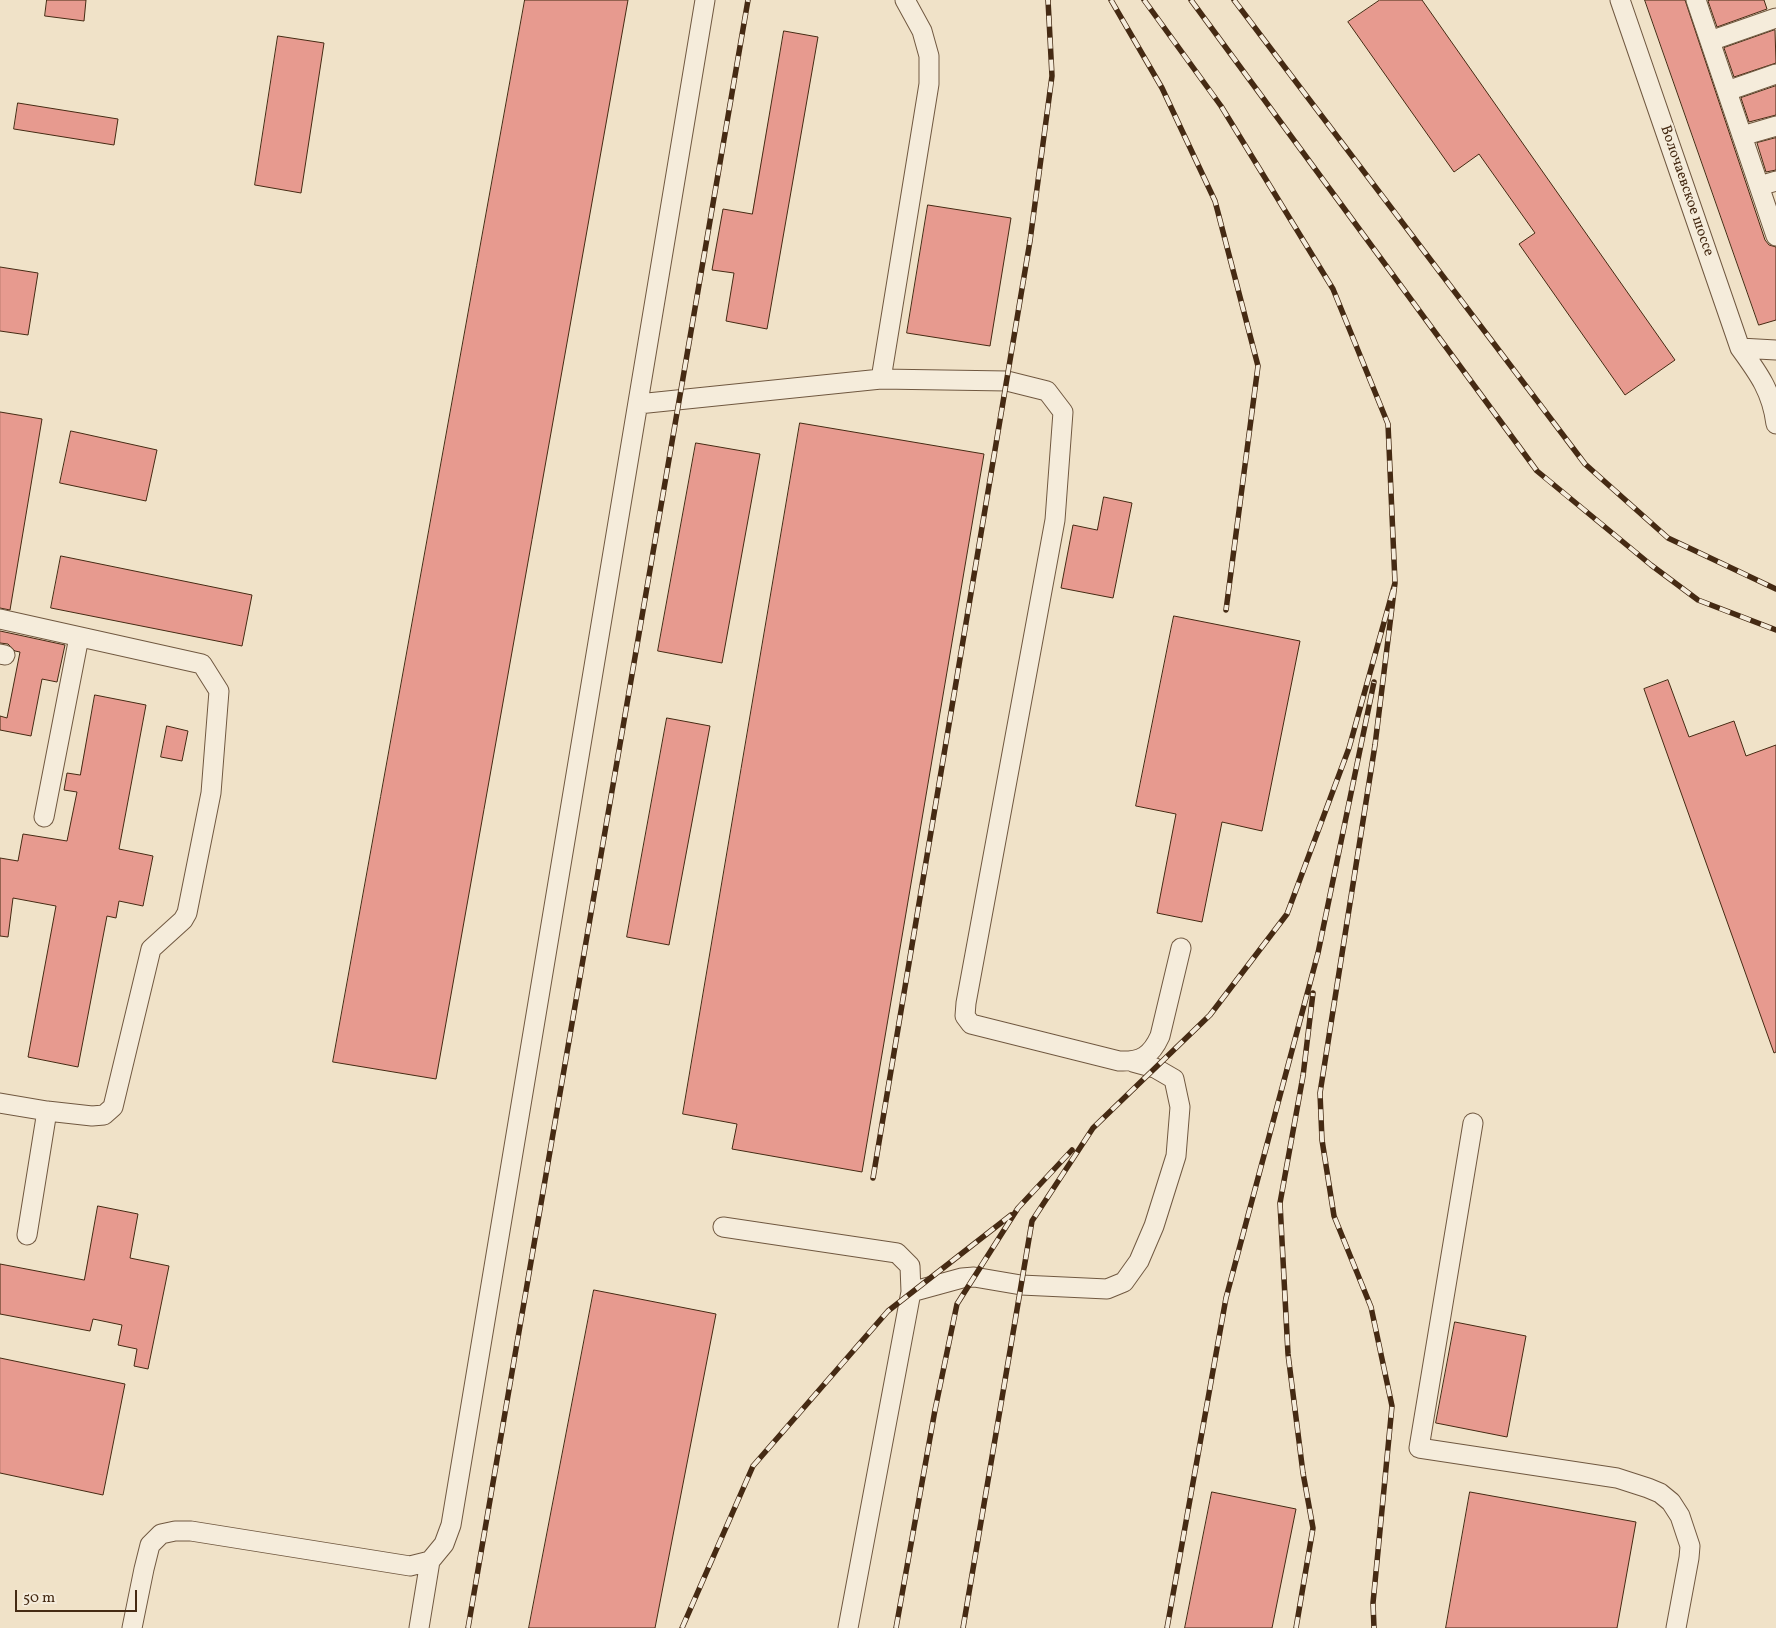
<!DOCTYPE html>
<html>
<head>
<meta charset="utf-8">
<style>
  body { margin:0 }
  #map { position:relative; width:1776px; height:1628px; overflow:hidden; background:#f0e2c8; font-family:Vollkorn,serif }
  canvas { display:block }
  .scale { position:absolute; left:15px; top:1590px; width:122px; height:22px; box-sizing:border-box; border:2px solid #452a13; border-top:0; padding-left:6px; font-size:15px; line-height:18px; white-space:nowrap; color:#452a13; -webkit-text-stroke:4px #f5ecdb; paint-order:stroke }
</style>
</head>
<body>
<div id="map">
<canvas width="1776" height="1628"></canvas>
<div class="scale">50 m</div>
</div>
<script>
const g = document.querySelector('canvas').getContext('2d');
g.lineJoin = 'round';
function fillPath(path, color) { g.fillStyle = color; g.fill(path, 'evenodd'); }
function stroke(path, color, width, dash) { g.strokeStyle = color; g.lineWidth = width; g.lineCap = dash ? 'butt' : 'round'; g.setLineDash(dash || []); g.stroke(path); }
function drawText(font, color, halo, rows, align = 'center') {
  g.font = font + ' Vollkorn,serif'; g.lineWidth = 4.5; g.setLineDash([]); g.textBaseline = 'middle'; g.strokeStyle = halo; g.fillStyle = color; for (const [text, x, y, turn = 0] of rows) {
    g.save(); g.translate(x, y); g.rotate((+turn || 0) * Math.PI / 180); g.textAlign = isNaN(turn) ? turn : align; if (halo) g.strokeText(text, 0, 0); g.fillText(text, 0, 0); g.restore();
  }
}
const building = new Path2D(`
  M47 0H86L84 21 45 16Z
  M525 0H628L436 1079 333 1062Z
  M1380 0H1422L1675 360 1625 395 1519 244 1535 233 1479 154 1454 172 1348 22Z
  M1645 0H1685L1765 240 1769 245 1776 247V320L1759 325Z
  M1711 0H1764L1767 9 1717 27 1708 1Z
  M1775 30 1776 63 1734 77 1724 48Z
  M784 31 818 37 767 329 726 321 734 273 712 270 723 209 752 214Z
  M278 36 324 43 301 193 255 185Z
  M1776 86V115L1749 122 1741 98Z
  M18 103 118 119 114 145 14 129Z
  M1776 138V170L1766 172 1757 143Z
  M928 205 1011 218 990 346 907 333Z
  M0 267 38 273 28 335 0 331Z
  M0 412 42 419 10 610 0 608Z
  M800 423 984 454 862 1172 732 1149 737 1124 683 1114Z
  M71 431 157 450 146 501 60 483Z
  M696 443 760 454 722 663 658 651Z
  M1104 497 1132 503 1113 598 1061 588 1073 525 1097 530Z
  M61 556 252 595 242 646 51 608Z
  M1174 616 1300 641 1262 831 1222 822 1202 922 1157 913 1176 814 1136 806Z
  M0 631 65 645 57 682 42 679 31 736 0 730V716L7 718 20 652 15 651 8 644 0 643Z
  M1668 680 1689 737 1734 721 1746 756 1776 745V1052L1774 1053 1644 689Z
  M95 695 146 705 119 849 153 856 143 906 119 901 116 918 107 916 78 1067 28 1057 56 906 13 898 8 937 0 936V858L18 861 23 834 67 841 77 792 64 790 67 773 80 775Z
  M667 718 710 726 669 945 627 937Z
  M167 726 188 731 182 761 161 757Z
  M98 1206 138 1214 130 1258 169 1266 148 1369 134 1366 137 1349 118 1345 122 1325 93 1319 90 1331 0 1314V1264L84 1280Z
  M594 1290 716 1314 655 1628H529Z
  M1455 1322 1526 1336 1507 1437 1436 1423Z
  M0 1358 125 1384 103 1495 0 1473Z
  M1212 1492 1296 1509 1272 1628H1185Z
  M1470 1492 1636 1522 1617 1628H1446Z`);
fillPath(building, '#e79a8f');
stroke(building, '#452a13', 1);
const minor = new Path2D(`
  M1620 0 1740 348C1759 374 1772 392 1776 424
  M1696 0 1776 236
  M1710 41 1776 18
  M1727 91 1776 74
  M1742 136 1776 126
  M1759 186 1776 181
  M1740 348 1776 350
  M881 379 1007 381 1047 391 1063 412 1055 520 966 1003 965 1016 971 1024 1119 1061C1141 1062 1151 1056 1160 1036L1181 948
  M638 404 881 379 929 84V56L922 31 905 0
  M0 619 202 664 219 691 211 793 187 913 183 920 151 949 113 1107 104 1115 92 1116 47 1111 0 1103
  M0 654 5 655
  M44 817 79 637
  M1473 1123 1419 1448 1617 1478 1648 1488 1660 1493 1671 1502 1680 1516 1690 1546 1689 1558 1676 1628
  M723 1227 897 1253 910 1266 911 1292 848 1628
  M27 1235 47 1111
  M911 1292 962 1278 974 1277 1021 1285 1107 1289 1124 1282 1139 1261 1154 1226 1176 1156 1180 1107 1174 1079 1155 1068 1133 1062
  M132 1628 144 1569 150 1545 161 1534 175 1531H191L410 1566 430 1561 444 1544 451 1525 705 0
  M419 1628 430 1561`);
stroke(minor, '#705840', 21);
stroke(minor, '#f5ecdb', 19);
const rail = new Path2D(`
  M1111 0 1162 88 1215 201 1258 366 1226 610
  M1144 0 1221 106 1333 289 1388 424 1395 583 1394 589
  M1191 0 1537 471 1651 565 1698 600 1776 630
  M1234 0 1585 464 1668 538 1776 589
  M873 1178 1030 241 1052 76 1048 0
  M468 1628 748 0
  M682 1628 753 1466 888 1311 1011 1215
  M896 1628 935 1410 957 1304 1018 1208 1072 1150
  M963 1628 1032 1221 1093 1128 1210 1015 1287 914 1349 748 1395 583 1375 745 1320 1093 1322 1140 1334 1216 1371 1307 1392 1406 1373 1603 1374 1628
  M1167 1628 1226 1298 1318 953 1374 682
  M1296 1628 1313 1528 1303 1473 1288 1354 1280 1203 1303 1076 1313 993`);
stroke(rail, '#452a13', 5.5);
stroke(rail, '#f5ecdb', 4, [11]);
drawText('15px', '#452a13', '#f5ecdb', [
  ["Волочаевское шоссе",1686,191,71]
]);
</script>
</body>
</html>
